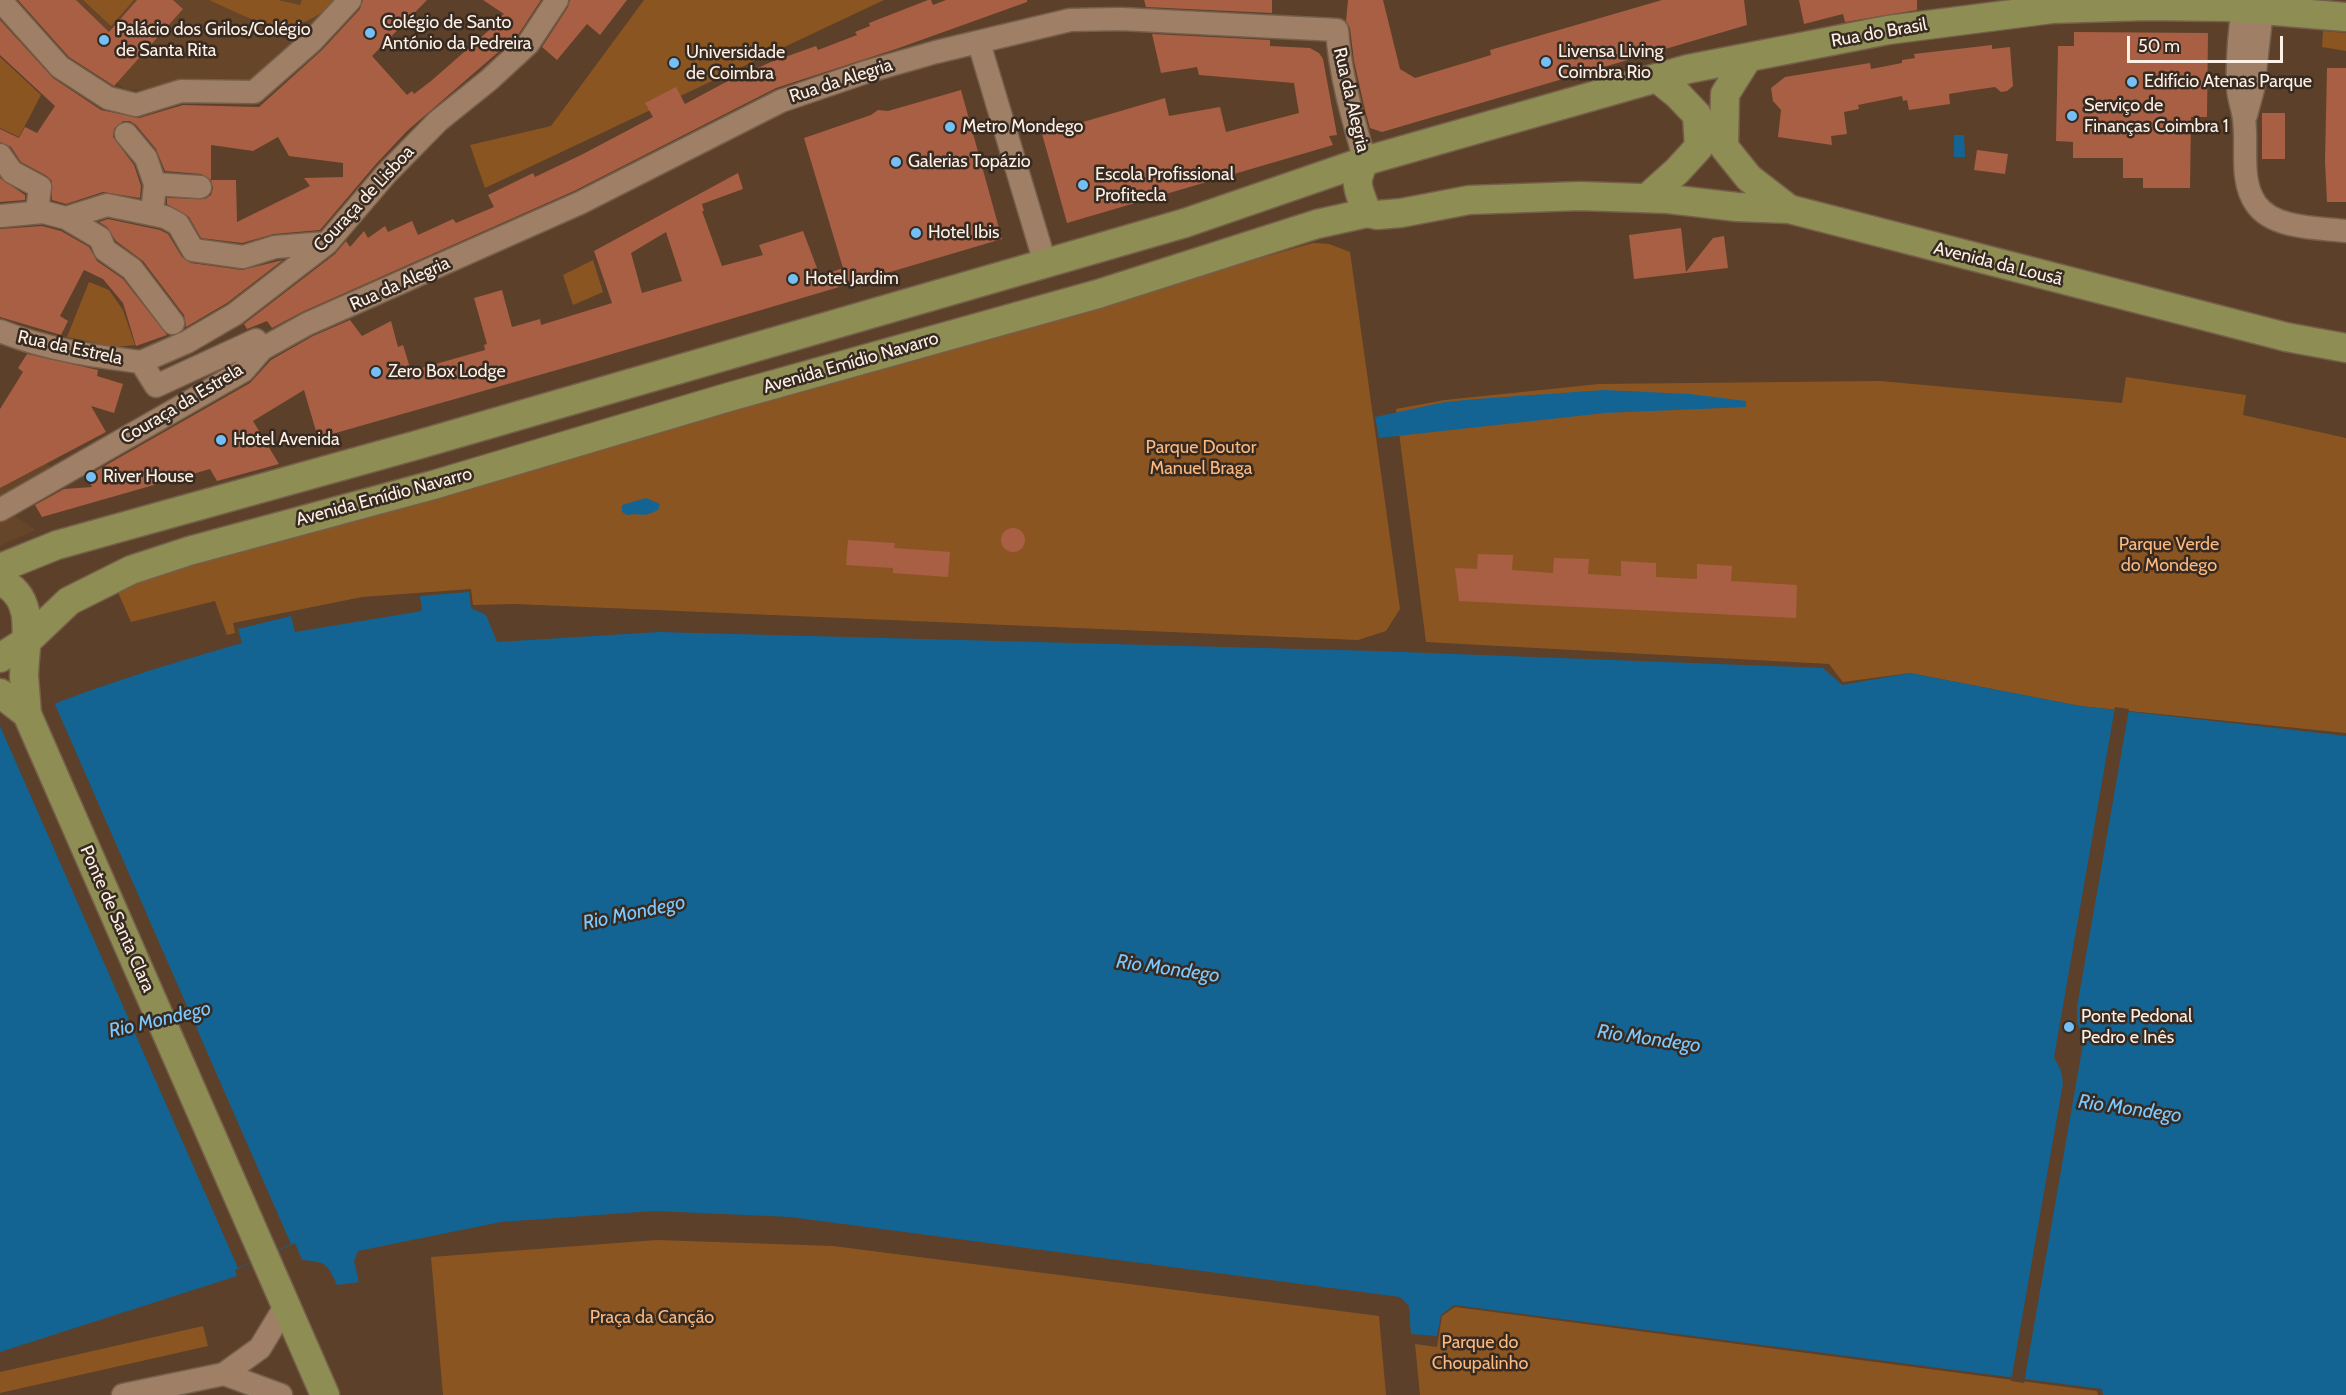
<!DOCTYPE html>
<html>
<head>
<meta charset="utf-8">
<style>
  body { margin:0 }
  #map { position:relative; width:2346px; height:1395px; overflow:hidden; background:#5c4029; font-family:Cabin,sans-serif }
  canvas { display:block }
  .scale { position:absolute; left:2127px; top:36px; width:156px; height:27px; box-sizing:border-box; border:3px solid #fef0e5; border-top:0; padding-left:8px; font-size:18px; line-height:21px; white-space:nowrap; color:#fef0e5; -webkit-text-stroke:4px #372a20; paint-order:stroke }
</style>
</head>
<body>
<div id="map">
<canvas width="2346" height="1395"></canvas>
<div class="scale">50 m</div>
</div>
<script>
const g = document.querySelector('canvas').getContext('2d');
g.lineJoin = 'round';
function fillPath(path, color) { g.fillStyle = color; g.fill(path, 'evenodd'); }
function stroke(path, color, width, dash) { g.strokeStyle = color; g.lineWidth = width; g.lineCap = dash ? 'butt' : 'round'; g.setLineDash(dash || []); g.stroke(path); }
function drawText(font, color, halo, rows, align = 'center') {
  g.font = font + ' Cabin,sans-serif'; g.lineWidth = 5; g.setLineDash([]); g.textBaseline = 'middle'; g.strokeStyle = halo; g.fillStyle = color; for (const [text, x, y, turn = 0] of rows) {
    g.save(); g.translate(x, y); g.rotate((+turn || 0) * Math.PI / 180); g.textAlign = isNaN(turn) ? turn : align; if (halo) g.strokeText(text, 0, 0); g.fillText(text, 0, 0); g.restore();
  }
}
fillPath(new Path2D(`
  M29 0H341L242 87 125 90Z
  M0 428 53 468 0 499Z
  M0 506 36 530 0 546Z`), '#664528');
fillPath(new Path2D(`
  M83 0H134L111 26Z
  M209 0H278L300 5 302 0H336C290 45 259 22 209 0Z
  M644 0H884L485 188 470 145 551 126Z
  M2323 31 2346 33V51L2322 47Z
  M0 57 41 95 19 137 0 128Z
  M1313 243 1329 244 1350 252 1400 609 1386 631 1358 640 515 604 473 605 471 589 362 597 233 623 235 633 227 635 215 601 131 622 116 588Z
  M593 260 603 292 573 305 563 275Z
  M89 282 109 290 123 310 135 345 116 347 67 337Z
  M2126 377 2246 395 2243 415 2346 438V733L2080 706 1910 673 1843 682 1829 664 1426 642 1396 409 1445 400 1599 384 1880 381 2122 403Z
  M657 1240 833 1246 1379 1316 1386 1395H443L431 1257Z
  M1455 1307 2097 1391 2098 1395H1420L1415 1344 1437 1347 1442 1316Z
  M203 1326 208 1346 0 1393V1372Z`), '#8b5522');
fillPath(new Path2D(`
  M1954 135H1964L1965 157H1954Z
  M1604 390 1690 394 1746 401V407L1605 413 1379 438 1375 417 1445 402 1476 399Z
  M646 498 660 504 658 510C641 519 641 512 627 515L622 512V505Z
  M469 592 471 608 486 615 497 642 659 632 1376 651 1823 668 1842 685 1910 673 2080 706 2346 736V1395H2103L2102 1389 1454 1305 1441 1315 1437 1336 1411 1334 1409 1306 1400 1297 790 1217 654 1211 501 1222 358 1251 354 1261 359 1282 337 1285C327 1263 326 1262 302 1260L295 1243 235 1270 237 1276 0 1352V726C79 691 159 667 242 643L238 629 291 616 295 632 422 611 420 596Z`), '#136493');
fillPath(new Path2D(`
  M54 702 291 1244 238 1268 0 726Z
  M2115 707 2129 709 2077 1007V1023L2084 1038 2024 1383 2011 1381 2063 1083 2061 1071 2054 1057Z`), '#5c4029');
fillPath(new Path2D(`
  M18 0H76L109 32 137 0H173L183 9 114 86 69 57Z
  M363 0H427L372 56 407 95 412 91 414 94 431 81 487 32 495 23 494 21 504 14 483 0H541L518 35 407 131 376 164 320 230 274 234 242 243 201 238 189 217 167 204V198L205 199 211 195 213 188 211 180H236L237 222 310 186 304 178 343 177V163L289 156 278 137 253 151 211 145V180L201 174 165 171 156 149 136 125 130 121H123L114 129 113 137 134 165 141 186 140 198 103 192 66 204 52 200V181L47 176 21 162 11 147 0 142V129L19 138 25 127 37 133 55 106 0 55V20L53 78 101 110 139 118 183 105 259 107 322 50 360 9Z
  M570 0H627L600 35 587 24 557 60 542 47 568 7Z
  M928 0H931L933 5 946 0H1027V2L899 48 776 88 574 191 302 312 272 328 267 321 247 329 244 324 335 254 346 241 350 247 364 231 368 238 385 226 388 232 412 221 418 235 453 219 456 223 494 207 488 195 533 173 535 177 583 154 653 117 645 103 676 87 685 104 726 82 771 62 816 46 818 50 857 35 855 32 870 26 869 23Z
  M1144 0H1272V13L1146 7Z
  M1348 0H1383L1400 69 1415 78 1491 55 1490 50 1662 0H1744L1747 25 1382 132 1370 128 1365 110 1354 61 1350 28 1346 21Z
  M1799 0H1917V10L1845 22 1843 14 1804 24Z
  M2074 32 2208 33 2207 117H2191L2190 188H2143V178H2123V158H2073V142L2056 141 2058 46H2074Z
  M1152 34 1270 40V46L1310 48 1319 53 1323 59 1337 135 1329 136 1333 145 1067 223 1042 134 1165 98 1169 116 1220 107 1226 132 1299 113 1294 83 1199 75 1197 67 1161 73Z
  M1992 45V49L2010 47 2013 86 2007 91 2001 92 1995 87 1967 91 1949 94 1950 104 1909 110 1907 100 1903 101 1902 96 1858 105 1859 109 1844 112 1847 134 1831 136 1832 145 1778 137 1781 110 1773 101 1771 88 1785 77 1870 63 1871 69 1902 63V60L1915 58 1914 54Z
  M2327 68H2346V202H2327L2325 161Z
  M961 90 1002 239 585 362 318 438 304 390 253 421 279 464 217 481 210 469 42 517 35 505 64 489 92 487 87 476 250 383 271 360 313 336 350 320 362 336 391 321 398 347 403 345 411 371 485 350 484 345 487 344 474 298 502 290 512 327 540 319 541 325 612 303 594 251 738 173 743 189 702 204 704 211H702L722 266 763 255 759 245 803 231 820 276 843 268 804 138 871 115 878 110 888 111ZM666 232 682 281 642 293 631 253Z
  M2262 113H2285V159H2262Z
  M1977 150 2008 154 2005 174 1974 170Z
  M0 178 25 195V200L0 202Z
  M108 219 160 230 168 234 182 257 191 263 242 270 283 260 227 303 186 327 184 315 143 261 116 241 107 227 99 222Z
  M42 226 61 231 89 247 97 261 123 279 167 335 136 346 123 303 103 279 84 270 60 316 68 321 61 335 0 317V229Z
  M1681 228 1686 272 1713 238 1724 236 1728 268 1634 279 1629 235Z
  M27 354 98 370 97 376 123 384 114 413 91 406 106 432 0 488V409L23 372 18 368Z
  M1001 540a12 12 0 1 1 24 0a12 12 0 1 1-24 0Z
  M848 540 895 543 894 548 950 552 948 577 893 573V568L846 565Z
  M1478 554 1513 555 1512 570 1553 573 1554 558 1589 559 1588 574 1621 576V561L1656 563V577L1697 579V564L1732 566 1731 581 1797 585 1796 618 1459 601 1455 568 1477 569Z`), '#a85f44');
const minor = new Path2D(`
  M0 0 60 67 108 98 136 105 181 91 254 92 312 41 350 0
  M2243 9C2239 35 2237 61 2238 87 2238 98 2243 108 2244 119 2248 146 2239 180 2256 204 2273 229 2319 228 2346 231
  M979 43 1045 263
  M2246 115 2253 89 2262 10
  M126 134 146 158 155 184 152 214
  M0 155 12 172 40 187 38 203
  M155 184 200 187
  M0 216 43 212 66 218 107 205 165 217 178 224 193 250 243 257 275 247 327 243
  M66 218 100 238 105 250 132 269 173 323
  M0 331C45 349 93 356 141 362
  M141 362 187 342 235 314 327 243 386 174 438 121 489 80 528 44 557 0
  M141 362 156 386 256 340 262 349
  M0 510 243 371 262 349 307 324 580 203 781 101 866 72 936 52 1070 20 1121 19 1337 30C1340 75 1353 119 1365 161
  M224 1374 281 1395
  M123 1395 224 1374 260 1348 286 1305`);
const major = new Path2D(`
  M1747 59 1725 94 1724 147 1749 178 1789 209
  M1365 161C1352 184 1359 189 1367 213
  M1647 198 1677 171 1699 147 1697 115 1678 95 1657 78
  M0 568 57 545 417 445 1185 223 1365 161 1688 69 1888 30 2052 9 2147 6 2227 7 2346 17
  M0 581C39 598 24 644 24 677 25 689 26 702 27 714L325 1395
  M0 658 28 640 69 601 131 570 189 551 433 485 729 397 1098 294 1317 224 1367 213 1377 215 1401 213 1469 200 1580 196 1668 199 1737 207 1789 209 2286 337 2346 348
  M0 693 27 714`);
stroke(minor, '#755f4b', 25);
stroke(major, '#755f4b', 31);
stroke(minor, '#9f8067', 22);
stroke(major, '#8e8d54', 28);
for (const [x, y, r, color] of [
  [370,33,6,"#74c0f6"],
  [104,40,6,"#74c0f6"],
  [1546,62,6,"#74c0f6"],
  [674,63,6,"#74c0f6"],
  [2132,82,6,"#74c0f6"],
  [2072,116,6,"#74c0f6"],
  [950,127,6,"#74c0f6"],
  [896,162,6,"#74c0f6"],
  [1083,185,6,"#74c0f6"],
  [916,233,6,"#74c0f6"],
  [793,279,6,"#74c0f6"],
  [376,372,6,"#74c0f6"],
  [221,440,6,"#74c0f6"],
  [91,477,6,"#74c0f6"],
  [2069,1027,6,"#74c0f6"]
]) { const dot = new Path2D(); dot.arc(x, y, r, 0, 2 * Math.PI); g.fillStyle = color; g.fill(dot); stroke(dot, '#372a20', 2); }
drawText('18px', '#fef0e5', '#372a20', [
  ["Colégio de Santo",382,23],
  ["António da Pedreira",382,44],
  ["Palácio dos Grilos/Colégio",116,30],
  ["de Santa Rita",116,51],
  ["Livensa Living",1558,52],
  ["Coimbra Rio",1558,73],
  ["Universidade",686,53],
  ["de Coimbra",686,74],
  ["Edifício Atenas Parque",2144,82],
  ["Serviço de",2084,106],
  ["Finanças Coimbra 1",2084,127],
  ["Metro Mondego",962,127],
  ["Galerias Topázio",908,162],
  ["Escola Profissional",1095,175],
  ["Profitecla",1095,196],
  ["Hotel Ibis",928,233],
  ["Hotel Jardim",805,279],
  ["Zero Box Lodge",388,372],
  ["Hotel Avenida",233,440],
  ["River House",103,477],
  ["Ponte Pedonal",2081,1017],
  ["Pedro e Inês",2081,1038]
], 'left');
drawText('18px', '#fef0e5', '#372a20', [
  ["Rua do Brasil",1879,33,-10],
  ["Rua da Alegria",841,81,-18],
  ["Rua da Alegria",1351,100,77],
  ["Couraça de Lisboa",364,199,-47],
  ["Avenida da Lousã",1998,264,14],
  ["Rua da Alegria",400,284,-24],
  ["Rua da Estrela",70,348,12],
  ["Avenida Emídio Navarro",851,363,-16],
  ["Couraça da Estrela",182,404,-31],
  ["Avenida Emídio Navarro",384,497,-15],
  ["Ponte de Santa Clara",117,919,66]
]);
drawText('18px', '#fbb87f', '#372a20', [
  ["Parque Doutor",1201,448],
  ["Manuel Braga",1201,469],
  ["Parque Verde",2169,545],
  ["do Mondego",2169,566],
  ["Praça da Canção",652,1318],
  ["Parque do",1480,1343],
  ["Choupalinho",1480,1364]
]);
drawText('italic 20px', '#7dc8fe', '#372a20', [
  ["Rio Mondego",634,913,-12],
  ["Rio Mondego",1168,969,8],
  ["Rio Mondego",160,1020,-13],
  ["Rio Mondego",1649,1039,8],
  ["Rio Mondego",2130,1109,8]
]);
</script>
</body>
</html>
